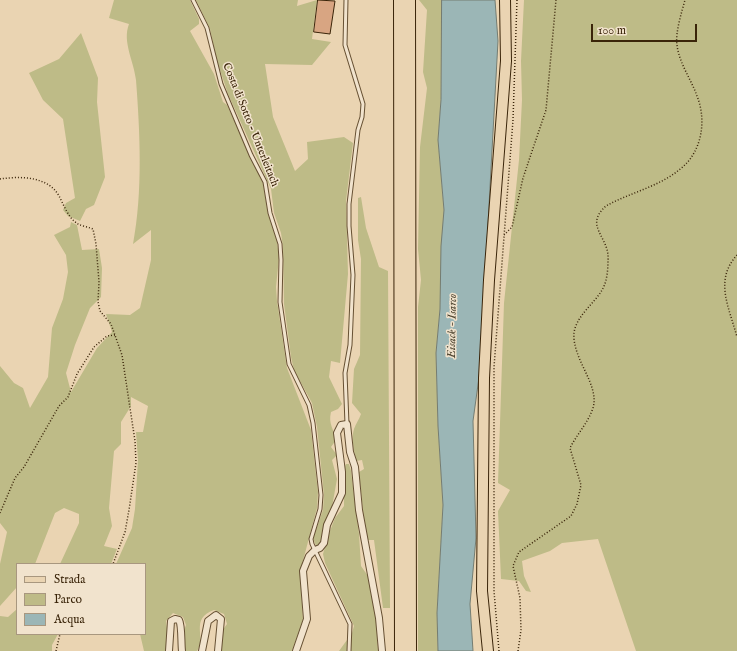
<!DOCTYPE html>
<html>
<head>
<meta charset="utf-8">
<style>
  body { margin:0 }
  #map { position:relative; width:737px; height:651px; overflow:hidden; background:#ead4b2; font-family:"IM FELL English",serif }
  canvas { display:block }
  .legend { position:absolute; left:16px; top:563px; width:130px; height:72px; box-sizing:border-box; background:#f1e3cd; border:1px solid #a8977f; margin:0; padding:5px 7px; list-style:none; font-size:12px; color:#3a2409 }
  .legend li { display:flex; align-items:center; gap:8px; height:20px }
  .legend b { width:20px; border:1px solid #a8977f }
  .scale { position:absolute; left:591px; top:24px; width:106px; height:18px; box-sizing:border-box; border:2px solid #3a2409; border-top:0; padding-left:5px; font-size:12px; line-height:14px; white-space:nowrap; color:#3a2409; -webkit-text-stroke:3px #f1e3cd; paint-order:stroke }
</style>
</head>
<body>
<div id="map">
<canvas width="737" height="651"></canvas>
<ul class="legend">
<li><b style="height:5px;background:#ead4b2"></b>Strada</li>
<li><b style="height:11px;background:#bebb87"></b>Parco</li>
<li><b style="height:11px;background:#9bb6b6"></b>Acqua</li>
</ul>
<div class="scale">100 m</div>
</div>
<script>
const g = document.querySelector('canvas').getContext('2d');
g.lineJoin = 'round';
function fillPath(path, color) { g.fillStyle = color; g.fill(path, 'evenodd'); }
function stroke(path, color, width, dash) { g.strokeStyle = color; g.lineWidth = width; g.lineCap = dash ? 'butt' : 'round'; g.setLineDash(dash || []); g.stroke(path); }
function drawText(font, color, halo, rows, align = 'center') {
  g.font = font + ' "IM FELL English",serif'; g.lineWidth = 3; g.setLineDash([]); g.textBaseline = 'middle'; g.strokeStyle = halo; g.fillStyle = color; for (const [text, x, y, turn = 0] of rows) {
    g.save(); g.translate(x, y); g.rotate((+turn || 0) * Math.PI / 180); g.textAlign = isNaN(turn) ? turn : align; if (halo) g.strokeText(text, 0, 0); g.fillText(text, 0, 0); g.restore();
  }
}
fillPath(new Path2D(`
  M114 0H190L199 19V24L190 31 214 74 223 102 227 105 263 183 268 214 277 241 279 258 276 287 277 301 287 368 311 430 318 492 317 508 300 572 303 620 292 651H221L222 631 227 624 224 614 214 610C189 619 207 637 197 651H185L182 636 186 625 183 617 173 613 166 621 169 643 167 651H144L140 634H145V564H116L132 528 135 509 138 460 136 432H143L148 406 131 397V406L121 422V444L114 451 109 508 112 526 104 546 117 549 111 564H60L79 523V514L64 508 55 513 35 564H17V587L0 606V564L7 532 0 523V366L14 383 23 388 30 408 48 377 52 328 63 299 68 272 66 255 54 235 70 227 71 222 77 225 82 250 99 249 102 268 101 297 90 308 75 345 66 373 71 392 97 348 112 332 106 314 130 315 140 308 151 260V230L133 244C143 191 140 133 136 80 134 61 122 42 129 24L109 18Z
  M196 0H298L297 6 317 0 312 39 331 42 312 65 265 64 273 117 295 171 308 159 307 142 344 137 353 143 346 201 348 274 340 363 331 361 329 377 342 404 338 409 331 412C328 424 334 429 336 440L331 447 337 455 332 460 337 479 332 507 327 519 321 543 316 546 313 538 323 510 324 495 317 427 312 403 294 370 291 357 284 304 283 247 281 233 274 213 271 189 228 94 217 61 210 29Z
  M419 0H442L441 100 438 140 444 210 440 309 436 353 438 426 443 505 437 613 438 651H418V307L421 280 418 249 420 147 427 88 423 72 427 10Z
  M524 0H737V651H636L598 539 562 543 550 551 522 561 524 576 531 592 526 591 519 581 501 579 498 511 510 490 498 483 504 303 519 160 522 100 521 61Z
  M81 33 98 78 97 102 105 177 94 205 86 209 80 221 68 216 63 210 66 203 75 198 63 119 43 100 29 73 59 59Z
  M361 197 366 228 379 267 388 271 390 608H383L374 540H368L364 520 359 472 364 469 362 460 356 461C354 451 351 438 354 429 356 423 359 420 361 414L352 403 354 369 360 355 361 259 358 240V198Z
  M346 464H349L351 471 359 534 361 566 368 576 376 621 378 651H339L352 633 354 626 325 563 323 554 328 536 335 518 344 506V468Z
  M17 609V634H58L52 645V651H0V616L8 617Z`), '#bebb87');
const water = new Path2D(`
  M442 0H495L498 41 480 370 473 421 476 538 470 604 473 651H438L437 613 443 505 438 426 436 353 440 309 441 246 444 210 438 140 441 100Z`);
fillPath(water, '#9bb6b6');
stroke(water, '#747c71', 1);
const building = new Path2D(`
  M318 0 335 1 330 34 314 32Z`);
fillPath(building, '#d8a582');
stroke(building, '#3a2409', 1);
const service = new Path2D(`
  M193 0 207 28 221 84 251 155 265 182 270 213 280 244 281 260 280 302 289 364 309 405 313 423 321 495 320 509 311 539 312 544 350 624 349 651
  M346 0 345 45 363 104 362 117 358 130 349 204V226L353 275 350 345 345 373 347 424`);
const minor = new Path2D(`
  M169 651 171 621 175 619 179 620C182 625 181 643 182 651
  M202 651 208 621 216 615 221 619 218 651
  M296 651 307 619 303 571 309 556 315 550 320 548 324 543 327 525 342 493V472L337 433 341 425 347 424 350 452 355 467 359 510 379 618 382 651`);
const primary = new Path2D(`
  M488 651 482 591 484 378 489 280 506 61 505 0`);
const motorway = new Path2D(`
  M400 0 401 651
  M409 0 410 651`);
stroke(service, '#665033', 5);
stroke(minor, '#665033', 8);
stroke(primary, '#3a2409', 12);
stroke(motorway, '#3a2409', 14);
stroke(new Path2D(`
  M0 179C20 176 48 176 59 196 64 205 68 218 78 224 82 226 88 227 93 229L96 244 99 282 98 302 100 311 111 324 122 355 135 441 136 463 129 510 125 532 113 564
  M504 235 512 227 523 178 546 110 556 0
  M737 255C714 280 729 307 737 337
  M0 513 15 478 24 467 59 406 68 397 77 374 94 347 107 336 115 335
  M56 651 60 634
  M499 651 494 591V367L513 120 517 0
  M518 651 521 630 520 598 513 566 519 552 571 516 577 504 581 485 570 448C577 434 588 423 593 408 600 385 572 359 574 333 576 316 594 304 602 290 607 282 608 270 608 260 610 237 583 226 606 206 629 193 658 187 679 170 702 153 707 121 697 96 691 79 679 63 677 45 675 33 682 11 685 0`), '#3a2409', 1.5, [1, 2]);
stroke(service, '#f1e3cd', 3);
stroke(minor, '#f1e3cd', 6);
stroke(primary, '#ead4b2', 10);
stroke(motorway, '#ead4b2', 12);
drawText('11px', '#3a2409', '#f1e3cd', [
  ["Costa di Sotto - Unterleitach",250,125,68]
]);
drawText('italic 12px', '#524834', '#f1e3cd', [
  ["Eisack - Isarco",453,326,-89]
]);
</script>
</body>
</html>
